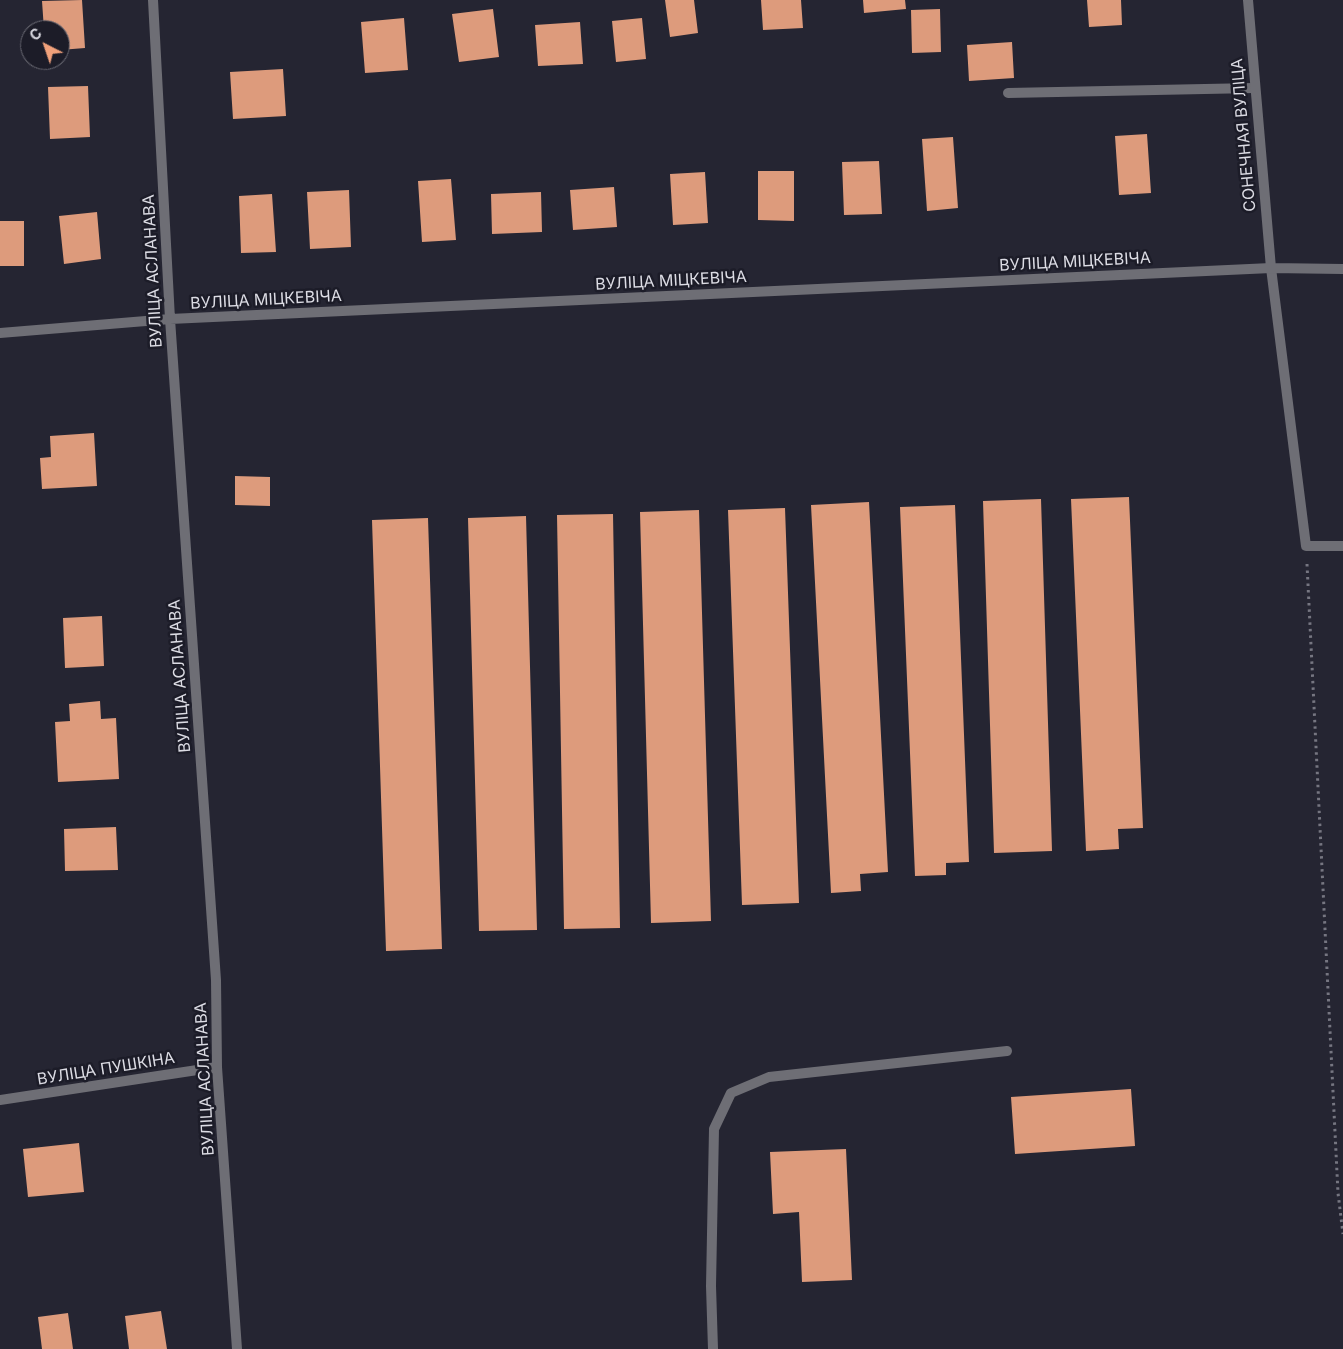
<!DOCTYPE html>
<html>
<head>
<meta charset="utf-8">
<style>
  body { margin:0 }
  #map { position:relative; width:1343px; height:1349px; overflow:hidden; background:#252532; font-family:Inter,sans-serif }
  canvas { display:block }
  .north { position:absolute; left:20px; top:20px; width:50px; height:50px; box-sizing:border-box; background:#1c1c28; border:1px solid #696973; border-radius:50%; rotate:319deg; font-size:14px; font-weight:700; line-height:20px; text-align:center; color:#dcdce4 }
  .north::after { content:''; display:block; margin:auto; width:18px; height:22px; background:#f1a17b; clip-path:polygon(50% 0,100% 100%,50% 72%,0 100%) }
</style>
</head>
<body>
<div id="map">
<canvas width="1343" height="1349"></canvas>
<div class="north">С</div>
</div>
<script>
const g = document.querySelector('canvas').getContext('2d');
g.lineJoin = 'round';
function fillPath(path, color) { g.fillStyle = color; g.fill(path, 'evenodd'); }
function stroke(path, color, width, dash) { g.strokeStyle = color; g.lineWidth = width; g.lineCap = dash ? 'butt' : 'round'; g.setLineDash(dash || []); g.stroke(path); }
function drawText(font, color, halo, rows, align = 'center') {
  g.font = font + ' Inter,sans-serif'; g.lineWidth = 5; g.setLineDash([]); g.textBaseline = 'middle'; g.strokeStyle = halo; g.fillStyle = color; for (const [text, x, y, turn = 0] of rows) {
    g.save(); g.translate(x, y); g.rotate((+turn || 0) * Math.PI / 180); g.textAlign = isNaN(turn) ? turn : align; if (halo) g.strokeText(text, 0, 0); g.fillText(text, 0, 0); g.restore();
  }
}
fillPath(new Path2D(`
  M82 0 85 48 60 50V30H44L42 1Z
  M665 0H694L698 33 670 37Z
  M761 0H801L803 28 763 30Z
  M863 0H905L906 9 864 13Z
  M1087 0H1121L1122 25 1089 27Z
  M493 9 499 57 459 62 452 14Z
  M940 9 941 52 912 53 911 10Z
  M404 18 408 70 365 73 361 22Z
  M642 18 646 59 616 62 612 21Z
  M580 22 583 64 538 66 535 25Z
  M1012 42 1014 78 969 81 967 45Z
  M283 69 286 116 233 119 230 72Z
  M88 86 90 137 50 139 48 87Z
  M1147 134 1151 193 1119 195 1115 136Z
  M953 137 958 208 927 211 922 139Z
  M879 161 882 214 844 215 842 162Z
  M758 171H794V221L758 220Z
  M705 172 708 223 673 225 670 174Z
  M451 179 456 240 422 242 418 181Z
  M614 187 617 227 573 230 570 190Z
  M349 190 351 247 310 249 307 192Z
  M541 192 542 232 492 234 491 194Z
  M272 194 276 252 241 253 239 196Z
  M97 212 101 259 64 264 59 216Z
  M0 221H24V266H0Z
  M94 433 97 486 42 489 40 458 51 457 50 436Z
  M235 476 270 477V506L235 505Z
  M1129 497 1143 828 1118 829 1119 849 1086 851 1071 499Z
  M1041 499 1052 851 994 853 983 501Z
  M869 502 888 872 860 874 861 891 831 893 811 505Z
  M955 505 969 862 946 863V875L915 876 900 507Z
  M785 508 799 903 742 905 728 510Z
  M699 510 711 921 651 923 640 512Z
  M613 514 620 928 564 929 557 515Z
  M526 516 537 930 479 931 468 518Z
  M428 518 442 949 386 951 372 520Z
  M102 616 104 666 65 668 63 618Z
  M100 701 101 719 116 718 119 779 58 782 55 722 70 721 69 704Z
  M116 827 118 870 65 871 64 829Z
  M1131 1089 1135 1146 1015 1154 1011 1097Z
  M79 1143 84 1192 28 1197 23 1149Z
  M846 1149 852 1280 802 1282 799 1212 773 1214 770 1152Z
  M161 1311 167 1349H129L125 1316Z
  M68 1313 73 1349H42L38 1317Z`), '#dd9b7c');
stroke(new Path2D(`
  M1307 564 1338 1193 1343 1234`), '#767681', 3, [2.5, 4]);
stroke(new Path2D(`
  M1008 93 1254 88
  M1271 268 1306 546H1343
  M713 1349 711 1286 714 1129 731 1093 769 1077 1007 1051`), '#6e6e75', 10);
stroke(new Path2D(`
  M153 0 170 319 216 980 217 1067 237 1349
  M1248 0 1271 268
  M0 333 170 319 1271 268 1343 269
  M0 1100 217 1067`), '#6e6e75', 10);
drawText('16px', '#dcdce4', '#1c1c28', [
  ["СОНЕЧНАЯ ВУЛІЦА",1244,135,-95],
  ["ВУЛІЦА МІЦКЕВІЧА",1075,262,-3],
  ["ВУЛІЦА АСЛАНАВА",153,271,-93],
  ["ВУЛІЦА МІЦКЕВІЧА",671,281,-3],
  ["ВУЛІЦА МІЦКЕВІЧА",266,300,-3],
  ["ВУЛІЦА АСЛАНАВА",180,676,-94],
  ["ВУЛІЦА ПУШКІНА",106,1069,-9],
  ["ВУЛІЦА АСЛАНАВА",205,1079,-93]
]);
</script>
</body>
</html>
